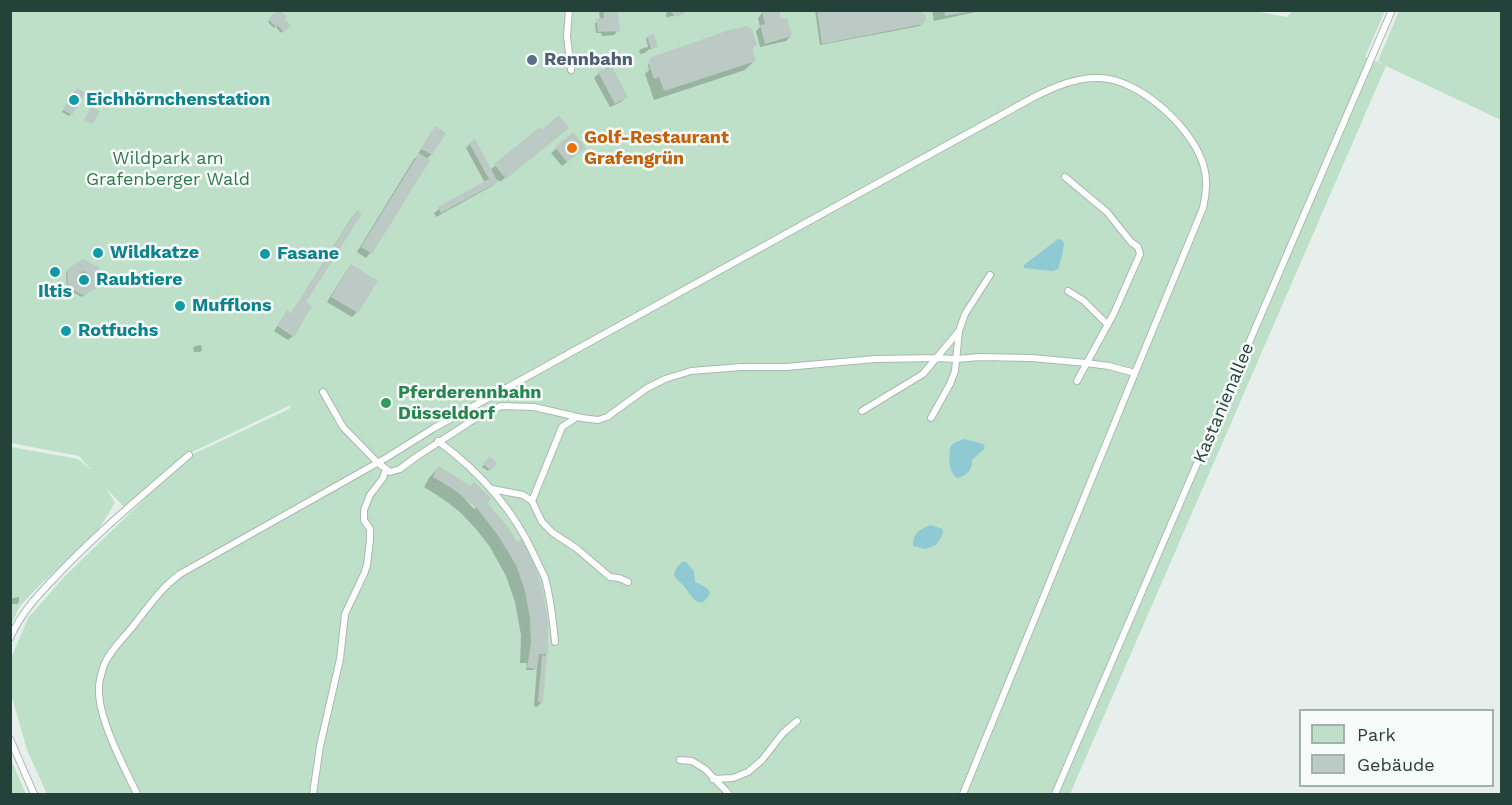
<!DOCTYPE html>
<html>
<head>
<meta charset="utf-8">
<style>
  body { margin:0 }
  #map { position:relative; width:1512px; height:805px; overflow:hidden; background:#e6efeb; font-family:"Work Sans",sans-serif }
  canvas { display:block }
  .frame { position:absolute; inset:0; border:12px solid #24423a; pointer-events:none }
  .legend { position:absolute; left:1299px; top:709px; width:195px; height:78px; box-sizing:border-box; background:#f7fbf9; border:2px solid #a3b1ad; margin:0; padding:8px 10px; list-style:none; font-size:18px; color:#24423a }
  .legend li { display:flex; align-items:center; gap:12px; height:30px }
  .legend b { width:30px; border:2px solid #a3b1ad }
</style>
</head>
<body>
<div id="map">
<canvas width="1512" height="805"></canvas>
<div class="frame"></div>
<ul class="legend">
<li><b style="height:16px;background:#bfe0c8"></b>Park</li>
<li><b style="height:16px;background:#bbcac4"></b>Gebäude</li>
</ul>
</div>
<script>
const g = document.querySelector('canvas').getContext('2d');
g.lineJoin = 'round';
function fillPath(path, color) { g.fillStyle = color; g.fill(path, 'evenodd'); }
function stroke(path, color, width, dash) { g.strokeStyle = color; g.lineWidth = width; g.lineCap = dash ? 'butt' : 'round'; g.setLineDash(dash || []); g.stroke(path); }
function drawText(font, color, halo, rows, align = 'center') {
  g.font = font + ' "Work Sans",sans-serif'; g.lineWidth = 5; g.setLineDash([]); g.textBaseline = 'middle'; g.strokeStyle = halo; g.fillStyle = color; for (const [text, x, y, turn = 0] of rows) {
    g.save(); g.translate(x, y); g.rotate((+turn || 0) * Math.PI / 180); g.textAlign = isNaN(turn) ? turn : align; if (halo) g.strokeText(text, 0, 0); g.fillText(text, 0, 0); g.restore();
  }
}
fillPath(new Path2D(`
  M1249 10 1287 17 1292 11H1385L1365 57 1382 64 1378 61 1399 11H1501V120L1386 66 1070 794H47L27 750 11 694 12 656 28 618 65 576 189 456 289 409 291 405 188 454 129 504 123 506 106 488 115 503 97 532 34 591 20 606 11 624V447L78 459 91 470 79 456 11 443 10 11Z
  M10 760H11L26 794H11Z`), '#bfe0c8');
fillPath(new Path2D(`
  M1058 239 1062 240 1064 243 1062 256 1058 269 1053 271 1024 268V265Z
  M964 439 983 444 985 448 972 460C972 471 967 475 958 478 956 477 955 477 954 475 949 470 948 452 951 446 954 442 959 441 964 439Z
  M931 525 943 529 942 536 936 545 925 549 913 546C912 534 920 529 931 525Z
  M682 562H686L694 571 695 582 707 588 710 593C700 614 691 595 683 585 679 581 676 580 674 574L677 567Z`), '#8ec9d4');
fillPath(new Path2D(`
  M599 10H616L618 30 614 35 602 36 601 33H596L595 23 600 20Z
  M667 10H684L681 15V14L668 17 669 19 666 16Z
  M815 10H920L925 20 920 26 820 45Z
  M932 10H985L934 21Z
  M278 11 283 19 289 25 281 33 275 26 274 28 268 22Z
  M762 13 780 21 791 36 786 41 760 47 756 31 760 27 758 18Z
  M648 37 656 47 649 50V49L645 53 640 54 639 51 641 49 648 47 646 39Z
  M756 44 751 49 755 60 745 70 654 100 645 74 649 70 648 65 650 61Z
  M599 73 626 97 621 102 610 107 594 78Z
  M75 91 84 94 69 116 62 112Z
  M435 128 444 133 431 155 426 159 428 160 370 253 366 258 357 252 414 159 419 155 418 154 431 133Z
  M540 129 560 135 500 182 498 180 492 186 436 217 434 213 439 209 485 183 466 148 470 144 490 170Z
  M573 135 579 152 562 166 551 153Z
  M357 212 305 301 293 336 288 340 274 331 283 317 287 312 291 314 352 217Z
  M83 261 96 287 82 297 67 289 66 272ZM80 273 87 276 88 283 84 285 77 282 76 275Z
  M351 266 357 312 352 317 327 302 347 270Z
  M201 345 202 350 200 352H194L193 348 195 346Z
  M490 458 495 463 488 471 482 467Z
  M438 468 485 503 506 528 547 645 542 702 537 707 534 706 537 667 534 670H526L527 663H520L521 635 515 602 506 576 490 547 476 529 460 512 443 499 424 487 429 478ZM466 496 476 507 474 509 464 498Z
  M19 597V602L17 604H11V600L13 598Z`), '#0003');
fillPath(new Path2D(`
  M277 10H280L287 17 285 19 291 25 284 32 278 26 276 27 268 19Z
  M603 10H618L620 31 598 32 596 19 604 18Z
  M669 10H685L684 14 676 17Z
  M768 10H779L781 19 787 18 792 36 765 44 760 25 765 24 762 12Z
  M817 10H921L922 14 925 13 926 21H923L924 24 822 44Z
  M944 10H968V12L945 16Z
  M747 26 752 29 757 45 752 47 756 61 664 91 659 77 654 79 649 64V60L652 57 735 28V29Z
  M654 34 658 47 651 49 647 36Z
  M611 65 628 97 615 104 598 72Z
  M77 88 86 93 72 115 63 110Z
  M91 107 100 111 93 124 84 120Z
  M559 115 569 128 506 179 494 164 540 127 542 130Z
  M435 126 446 133 432 155 421 149Z
  M573 132 586 148 567 162 555 147Z
  M475 139 498 182 441 213 438 207 489 179 469 143Z
  M419 153 430 160 372 254 361 247Z
  M357 210 362 214 306 302 312 306 294 337 277 326 287 310 291 313Z
  M83 259 99 267 100 286 84 296 68 287 67 269ZM83 271 88 274 89 280 84 284 78 281V275Z
  M351 264 378 281 358 313 331 297Z
  M490 456 497 463 491 471 483 464Z
  M438 466 452 474 470 486 474 482 491 498 487 503 508 527 517 542 522 539 531 556 542 586 548 621V654H539L537 669 527 668 531 643 530 619 525 591 516 565 499 537 477 508 453 489 433 477Z
  M542 655 547 656 543 703 538 702Z`), '#bbcac4');
const lane = new Path2D(`
  M569 10 567 36 571 70
  M1065 177 1107 212 1131 242 1138 247 1140 254 1114 313 1077 381
  M1068 291 1084 301 1108 325
  M959 331 965 314 990 275
  M323 392 343 427 377 462 390 472 400 469 416 457 473 420 501 406 534 407 582 418 598 420 607 417 647 388 665 379 691 371 741 367H786L875 359 936 358 956 359 980 357 1032 358 1086 363 1109 366 1135 373
  M862 411 923 374 959 331 955 371 950 384 931 418
  M438 441C480 472 514 510 535 557 538 564 542 571 545 578 551 599 553 621 555 642
  M492 489 523 495 532 501 542 522 553 533 576 548 610 577 619 578 628 582
  M532 501 562 427 577 417
  M10 638C22 610 43 590 63 569 103 528 146 492 189 455
  M10 739 34 794
  M680 760 692 761 705 769 729 794
  M713 779 733 778 748 772 762 760 783 733 797 721
  M137 794C124 767 97 717 99 687 99 680 102 672 104 665 110 650 124 638 134 625 149 606 161 588 180 574L386 458 434 428 1034 97C1054 87 1076 77 1100 78 1140 79 1194 129 1204 167 1208 181 1206 195 1203 208L1135 373 963 794
  M313 794 320 746 340 659 345 614 364 574 367 565 370 540V529L364 520V510L370 495 383 478 386 469
  M1055 794 1392 10`);
stroke(lane, '#a8b8b2', 8);
stroke(lane, '#fff', 6);
for (const [x, y, r, color] of [
  [532,60,6,"#5c6f8a"],
  [74,100,6,"#0f9aa8"],
  [572,148,6,"#e8710a"],
  [98,253,6,"#0f9aa8"],
  [265,254,6,"#0f9aa8"],
  [55,272,6,"#0f9aa8"],
  [84,280,6,"#0f9aa8"],
  [180,306,6,"#0f9aa8"],
  [66,331,6,"#0f9aa8"],
  [386,403,6,"#2e9e5b"]
]) { const dot = new Path2D(); dot.arc(x, y, r, 0, 2 * Math.PI); g.fillStyle = color; g.fill(dot); stroke(dot, '#f7fbf9', 2); }
drawText('bold 18px', '#4e5e75', '#f7fbf9', [
  ["Rennbahn",544,60]
], 'left');
drawText('bold 18px', '#0d838f', '#f7fbf9', [
  ["Eichhörnchenstation",86,100],
  ["Wildkatze",110,253],
  ["Fasane",277,254],
  ["Raubtiere",96,280],
  ["Iltis",55,292,"center"],
  ["Mufflons",192,306],
  ["Rotfuchs",78,331]
], 'left');
drawText('bold 18px', '#c56008', '#f7fbf9', [
  ["Golf-Restaurant",584,138],
  ["Grafengrün",584,159]
], 'left');
drawText('18px', '#2d7a4b', '#f7fbf9', [
  ["Wildpark am",168,159],
  ["Grafenberger Wald",168,180]
]);
drawText('bold 18px', '#27864d', '#f7fbf9', [
  ["Pferderennbahn",398,393],
  ["Düsseldorf",398,414]
], 'left');
drawText('18px', '#24423a', '#f7fbf9', [
  ["Kastanienallee",1224,403,-67]
]);
</script>
</body>
</html>
